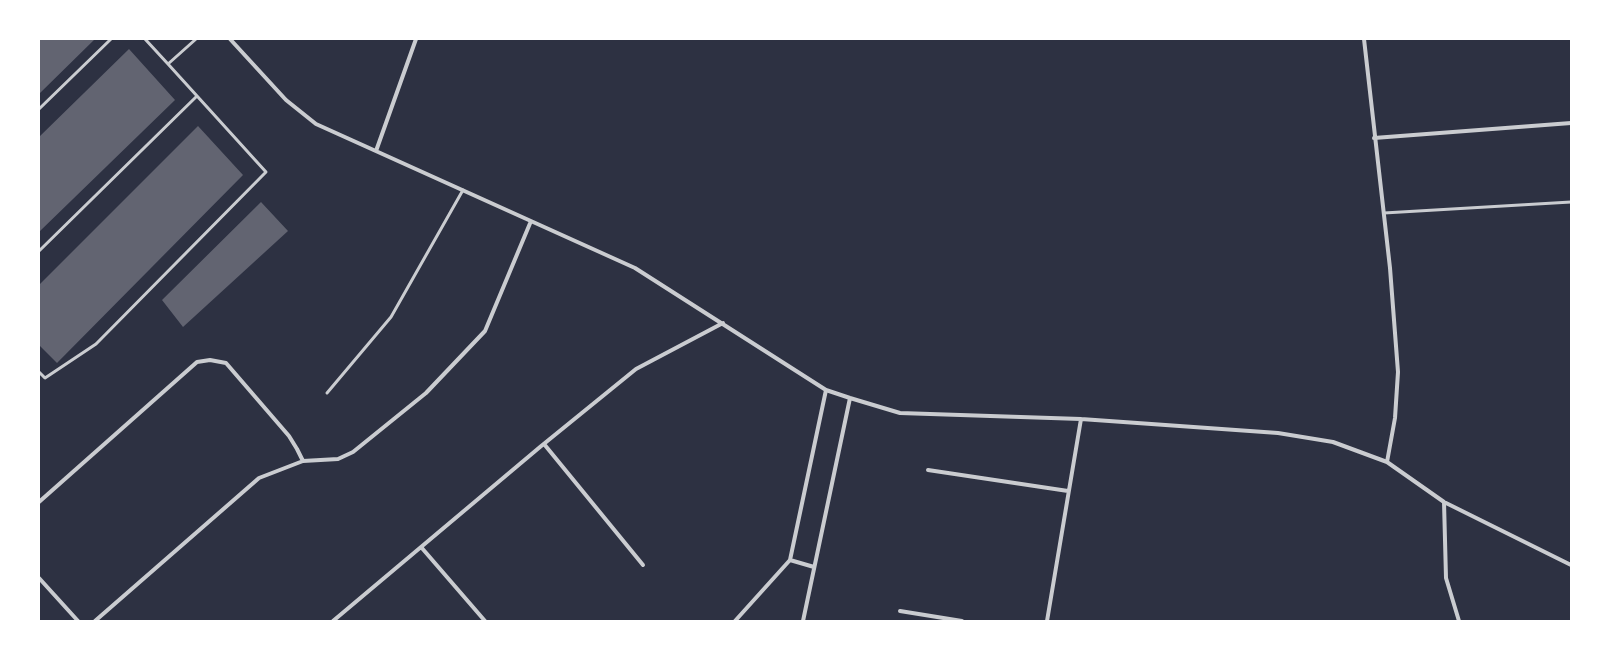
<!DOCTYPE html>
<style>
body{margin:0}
#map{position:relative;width:1610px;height:660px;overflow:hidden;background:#2d3142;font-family:Mulish,sans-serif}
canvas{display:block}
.frame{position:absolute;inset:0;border:40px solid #fff;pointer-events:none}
</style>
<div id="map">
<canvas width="1610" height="660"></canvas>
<div class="frame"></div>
</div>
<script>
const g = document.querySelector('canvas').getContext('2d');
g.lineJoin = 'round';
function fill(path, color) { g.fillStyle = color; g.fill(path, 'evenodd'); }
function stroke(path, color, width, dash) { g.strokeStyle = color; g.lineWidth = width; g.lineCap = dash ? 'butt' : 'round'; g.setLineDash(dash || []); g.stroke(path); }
fill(new Path2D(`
 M39,39H95L39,94Z
 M129,49L175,100L39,232V137Z
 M198,126L243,175L57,363L39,345V285Z
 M261,202L288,231L183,327L162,300Z`), '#626471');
stroke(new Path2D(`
 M145,39L168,64L196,39
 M39,109L111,39
 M1384,213L1571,202
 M39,251L197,96
 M39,372L45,378L96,344L266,172L168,64
 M327,393L391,317L463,190`), '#caccd0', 3);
stroke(new Path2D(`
 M230,39L286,100L316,124L635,268L826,390L850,398L900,413L1081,419L1278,433L1333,442L1387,462L1444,502L1571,565
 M1364,39L1390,268L1398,372L1395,418L1387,462
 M1374,138L1571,123
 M376,151L416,39
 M544,444L643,565
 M928,470L1068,491
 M39,502L197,362L210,360L226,363L289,436L297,449L303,461
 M1444,502L1446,578L1459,621
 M421,547L485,621
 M790,560L814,567
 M39,578L78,621
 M900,611L962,621
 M95,621L259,478L303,461L338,459L353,452L426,393L485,331L531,221
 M333,621L540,447L636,369L723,323
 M735,621L790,560L826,390
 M803,621L850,398
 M1047,621L1081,419`), '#caccd0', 4);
</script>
